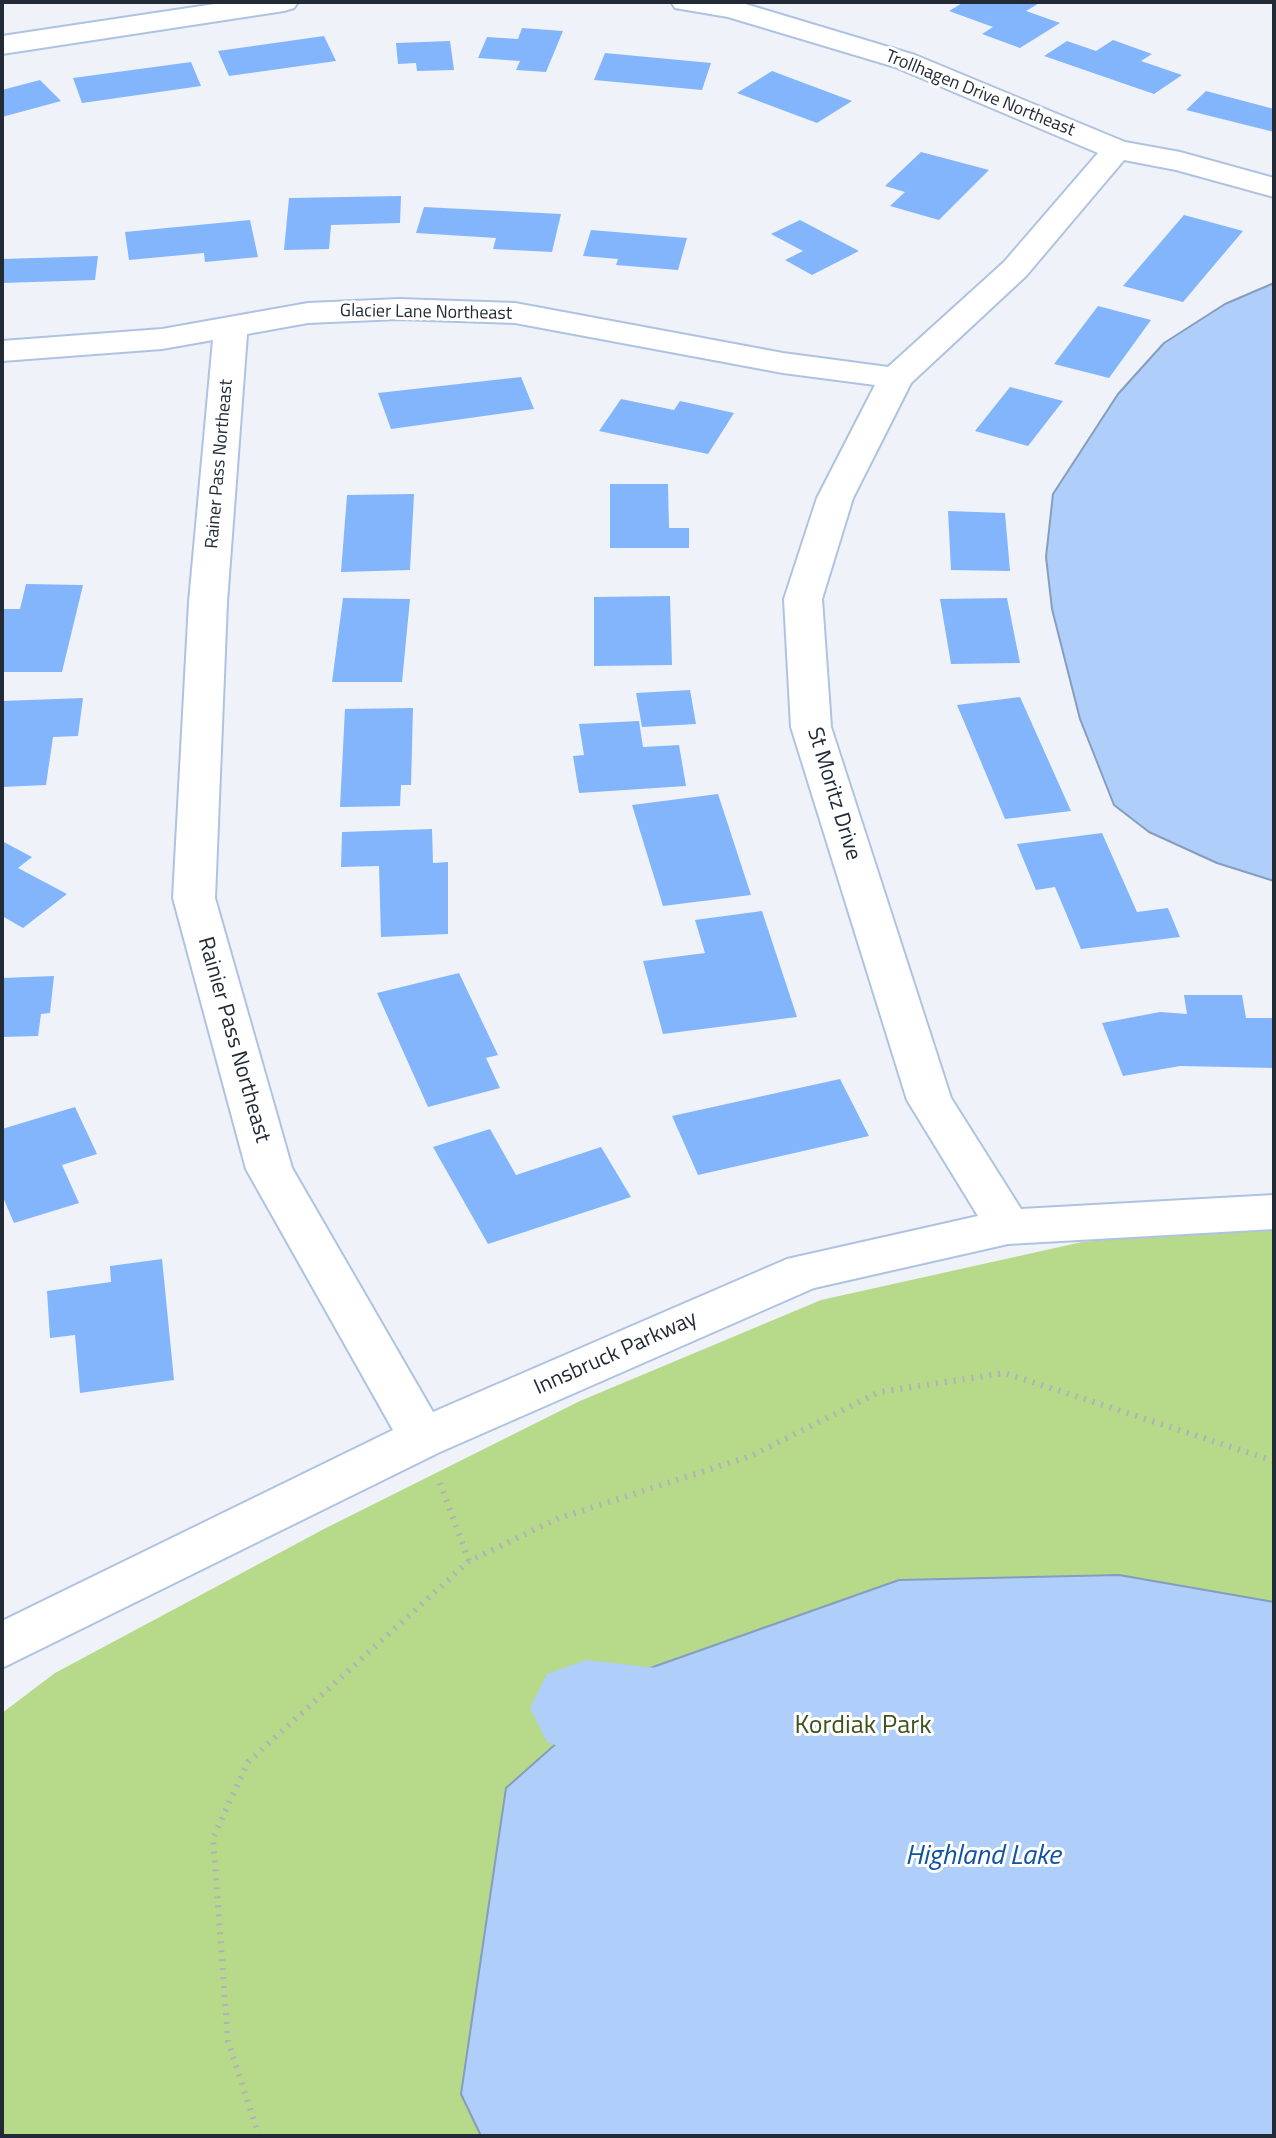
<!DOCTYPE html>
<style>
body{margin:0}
#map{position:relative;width:1276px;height:2138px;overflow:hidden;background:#eff3f9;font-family:"Titillium Web",sans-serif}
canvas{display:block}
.frame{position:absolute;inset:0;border:4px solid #222a35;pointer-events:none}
</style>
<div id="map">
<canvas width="1276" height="2138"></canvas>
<div class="frame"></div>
</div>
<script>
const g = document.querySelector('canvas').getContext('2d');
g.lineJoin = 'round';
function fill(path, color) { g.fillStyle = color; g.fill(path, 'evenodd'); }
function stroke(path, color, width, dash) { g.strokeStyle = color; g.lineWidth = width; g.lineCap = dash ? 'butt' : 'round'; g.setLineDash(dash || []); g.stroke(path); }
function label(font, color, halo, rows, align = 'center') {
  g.font = font + ' "Titillium Web",sans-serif'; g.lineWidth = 6; g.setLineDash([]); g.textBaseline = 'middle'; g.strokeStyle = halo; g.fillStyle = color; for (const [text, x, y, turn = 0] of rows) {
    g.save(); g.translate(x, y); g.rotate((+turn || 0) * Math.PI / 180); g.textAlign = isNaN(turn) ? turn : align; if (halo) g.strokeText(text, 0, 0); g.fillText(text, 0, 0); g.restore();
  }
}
fill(new Path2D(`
 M1274,1226V2136H2V1713L55,1673L324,1529L580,1401L821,1300L1082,1242Z`), '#b7da8a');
const water = new Path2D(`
 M1274,283V881L1217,863L1149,832L1114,805L1080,719L1052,609L1046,557L1053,494L1118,394L1164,343L1225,304Z
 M1119,1575L1274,1602V2136H481L461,2094L506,1788L636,1673L899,1580Z`);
fill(water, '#afcef9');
stroke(water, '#859dbe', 2);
fill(new Path2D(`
 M586,1660L720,1675L760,1689L776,1723L760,1757L720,1771L586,1756L547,1742L530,1708L547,1674Z`), '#afcef9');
fill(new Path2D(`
 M964,2H1041L1026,11L1060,23L1020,48L982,34L993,27L949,11Z
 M522,28L563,31L546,72L516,70L520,61L478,58L487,37L518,39Z
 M324,36L336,61L229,76L218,51Z
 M1113,40L1152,54L1141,61L1182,75L1154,94L1044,56L1067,41L1096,51Z
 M450,41L454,70L417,71L416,63L398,64L396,43Z
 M605,53L711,63L702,90L594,80Z
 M191,62L201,86L82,103L73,78Z
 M772,71L852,101L817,123L737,93Z
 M40,80L61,101L2,117V90Z
 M1206,91L1274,109V132L1186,110Z
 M921,152L989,170L939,220L890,206L905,192L885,186Z
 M401,196L400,223L331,225L329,249L284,250L289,198Z
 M424,207L561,214L552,252L493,249L496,238L416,233Z
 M1184,215L1243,231L1183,302L1123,286Z
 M250,220L258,257L205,262L204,253L129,260L125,232Z
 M800,220L859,251L812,275L785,260L803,251L771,234Z
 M591,230L687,238L678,270L616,265L618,259L583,256Z
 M98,256L95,280L2,283V259Z
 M1098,306L1151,320L1109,378L1054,364Z
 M521,377L534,409L391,429L378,393Z
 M1010,387L1063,401L1028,446L975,431Z
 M621,399L674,410L680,401L734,413L708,454L599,431Z
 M610,484H668L669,528H689V548H610Z
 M414,494L410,570L341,572L347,495Z
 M948,511L1005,513L1010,571L951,570Z
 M26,584L83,585L62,672H2V609H20Z
 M670,596L672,665L594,666V597Z
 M343,598L410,599L402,682H332Z
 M1007,598L1020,663L951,664L940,599Z
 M690,690L696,724L642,727L636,693Z
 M1020,697L1071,811L1005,819L957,705Z
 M83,698L78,736L53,737L46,785L2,787V701Z
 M413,708L411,785H401L400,806L340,807L345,709Z
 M639,721L643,747L679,745L686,786L579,793L573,756L584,755L579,724Z
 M718,794L751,895L663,906L632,805Z
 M432,829L433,863L448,862V934L381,937L379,866L341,867L342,832Z
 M1102,833L1137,912L1168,908L1180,937L1081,949L1055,887L1036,890L1017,844Z
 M2,841L32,857L18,868L67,894L23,928L2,916Z
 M762,911L797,1017L663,1034L643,961L705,953L695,920Z
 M459,973L498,1055L486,1058L500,1088L428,1107L377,993Z
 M54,976L50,1013L41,1014L38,1036L2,1037V978Z
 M1184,995H1242L1246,1018H1274V1068L1180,1066L1123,1076L1102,1023L1160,1012L1187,1014Z
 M840,1079L869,1136L698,1175L672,1116Z
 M75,1107L97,1154L62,1165L79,1203L14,1223L2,1195V1129Z
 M490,1129L516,1175L601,1147L631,1197L488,1244L433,1147Z
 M162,1259L174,1380L80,1393L75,1335L50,1338L47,1291L111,1282L110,1266Z`), '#82b5fb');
const minor = new Path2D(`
 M228,2H298L294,8L284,11L2,54V36Z
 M671,2L742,3L915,55L1125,142L1180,152L1274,178V197L1176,170L1124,160L1026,276L911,383L853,498L822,599L831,727L951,1098L1021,1209L1274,1195V1229L1008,1244L814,1288L440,1452L2,1668V1621L393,1430L246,1169L173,898L189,602L213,340L162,349L2,361V341L162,329L308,303L399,299L515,303L783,353L888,367L1004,262L1098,153L895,67L728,17L675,8ZM399,319L515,323L783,373L875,385L817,498L784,599L791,727L907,1100L978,1216L787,1259L433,1412L292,1168L215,898L227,602L247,334L308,323Z`);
stroke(minor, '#aec3e1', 4);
stroke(new Path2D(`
 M440,1483L469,1561
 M259,2136L228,2041L213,1838L248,1762L469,1561L559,1518L751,1456L879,1392L1005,1373L1274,1461`), '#aeb3ba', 6, [2, 7]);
fill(minor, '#fff');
label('18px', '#222a35', '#fff', [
 ["Trollhagen Drive Northeast",980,94,22],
 ["Glacier Lane Northeast",426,313,1],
 ["Rainer Pass Northeast",220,464,-85]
]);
label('22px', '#222a35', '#fff', [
 ["St Moritz Drive",833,794,73],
 ["Rainier Pass Northeast",233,1040,74],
 ["Innsbruck Parkway",616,1354,-24]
]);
label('26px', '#3d531a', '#fff', [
 ["Kordiak Park",863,1727]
]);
label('italic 28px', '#1053a4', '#fff', [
 ["Highland Lake",983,1857]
]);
</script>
